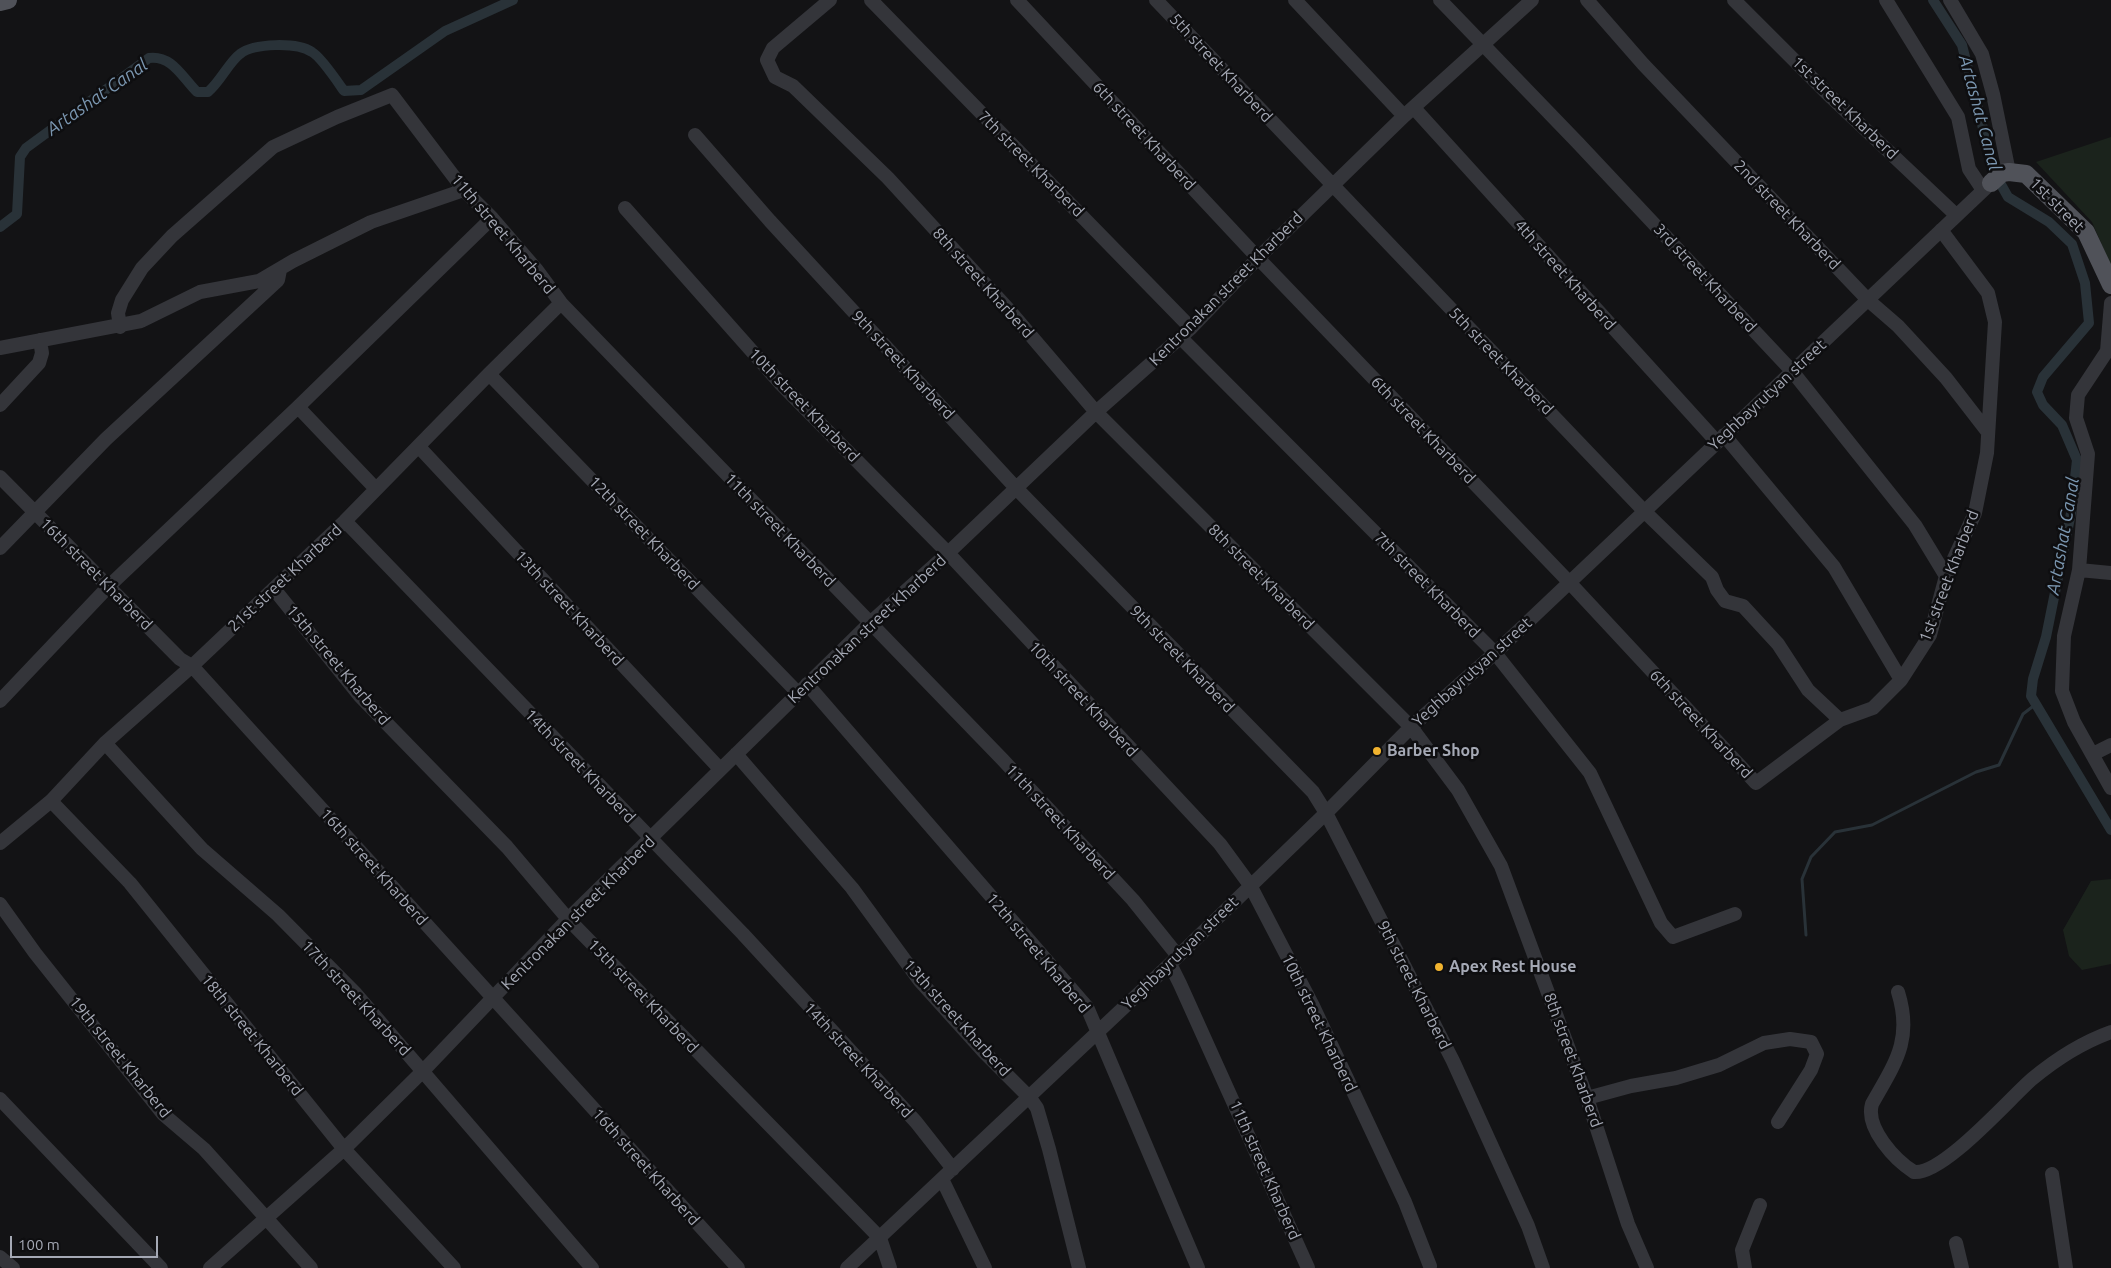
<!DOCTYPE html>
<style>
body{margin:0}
#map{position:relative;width:2111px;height:1268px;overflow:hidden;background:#131315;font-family:Ubuntu,sans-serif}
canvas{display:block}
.scale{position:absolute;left:10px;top:1236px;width:148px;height:22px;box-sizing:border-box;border:2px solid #a5a9b5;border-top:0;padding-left:6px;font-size:15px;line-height:18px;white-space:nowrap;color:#a5a9b5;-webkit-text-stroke:4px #0e0e10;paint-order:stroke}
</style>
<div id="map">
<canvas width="2111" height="1268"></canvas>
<div class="scale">100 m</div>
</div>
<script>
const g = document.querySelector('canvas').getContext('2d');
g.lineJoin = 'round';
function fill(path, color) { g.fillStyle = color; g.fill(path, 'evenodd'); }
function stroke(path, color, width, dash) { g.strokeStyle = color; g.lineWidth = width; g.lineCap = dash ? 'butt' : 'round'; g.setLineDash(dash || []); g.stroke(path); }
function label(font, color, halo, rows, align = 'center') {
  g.font = font + ' Ubuntu,sans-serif'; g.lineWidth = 5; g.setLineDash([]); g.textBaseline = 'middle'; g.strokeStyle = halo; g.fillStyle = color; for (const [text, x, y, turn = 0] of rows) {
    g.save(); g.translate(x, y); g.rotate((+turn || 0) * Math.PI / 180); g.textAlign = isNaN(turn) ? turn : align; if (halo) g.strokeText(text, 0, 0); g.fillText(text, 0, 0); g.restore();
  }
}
fill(new Path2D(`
 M2111,137V266L2092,222L2036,162Z
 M2111,879V964L2082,970L2069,956L2063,930L2091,881Z`), '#1b231c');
stroke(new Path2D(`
 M1806,935L1802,879L1811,857L1835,832L1872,825L1976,772L1999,765L2023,714L2036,704`), '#293238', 3);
stroke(new Path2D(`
 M1933,0L1962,45L1994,172L2008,197L2049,222L2072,244L2085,283L2089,323L2043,377L2037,392L2043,405L2062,425L2077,460L2071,513L2046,637L2033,679L2031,696L2111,830
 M0,227L17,214L20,157L26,148L149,58C172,55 182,77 197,92H208C221,81 229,62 240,54C254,43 297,42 312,52C321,57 337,81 344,91L361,90L445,31L513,0`), '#293238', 10);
stroke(new Path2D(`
 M830,0L773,48L767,60L775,77L793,86L888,178L1009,310L1096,412L1411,727L1458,790L1501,866L1587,1098L1628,1224L1647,1268
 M871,0L1191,328
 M1017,0L1258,258L1569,582L1756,783L1840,720L1873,708L1901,680L1930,635L1946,576L1975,513L1987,453L1995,322L1988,293L1941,230
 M1156,0L1644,511L1712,577L1717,590L1725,601L1743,606L1778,644L1808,690L1840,720
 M1295,0L1404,116
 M1440,0L1578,143L1792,371L1915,525L1946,576
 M1587,0L1643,64L1868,300L1898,326L1946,378L1987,431
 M1734,0L1832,98L1956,215
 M1886,0L1958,117L1969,169L1983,190
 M1950,0L1982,54L1993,94L2009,172
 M1414,108L1717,442
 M695,135L770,221L1016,488L1313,792L1326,813L1453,1061L1528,1226L1543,1268
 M625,208L781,384L948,553L1220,844L1250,885L1313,1006L1405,1202L1430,1266
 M2111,303L2107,351L2078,395L2076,418L2088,454L2079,570L2064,636L2062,691L2074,722L2111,788
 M120,327L118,313L122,300L142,268L172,236L273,147L337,117L392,95L464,190L492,218L536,269L561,303L1003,760L1133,900L1178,956
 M1181,338L1495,653L1590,773L1661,923L1673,937L1735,914
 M0,348L141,321L200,292L259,281L293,261L371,222L464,190
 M489,374L798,693
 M0,405L39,363L42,353L40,340
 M298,407L376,489
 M1724,435L1834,567L1901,680
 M419,447L720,769
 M0,477L180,659L192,666L738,1268
 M345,521L743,934L916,1122L953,1169
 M0,548L106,439L278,280L280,270
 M2079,570L2111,573
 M274,589L360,696L507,847L568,919L880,1238L890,1268
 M807,684L1087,1007L1198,1268
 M0,701L109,586L298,407L492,218
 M105,743L202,849L278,915L356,994L592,1268
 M736,754L852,888L920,981L984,1052L1030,1098L1037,1108L1049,1149L1079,1268
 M2093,754L2111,745
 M51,801L130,883L344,1149L454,1268
 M0,843L51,801L105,743L192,666L345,521L489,374L561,303
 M0,904L35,953L163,1114L204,1149L311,1268
 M1170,964L1180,984L1308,1268
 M1898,992C1913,1040 1895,1063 1872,1104C1865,1128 1895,1160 1914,1172C1943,1175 2009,1099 2032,1079C2056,1059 2083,1042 2111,1032
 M1587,1098L1631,1086L1676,1078L1719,1065L1764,1043L1790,1039L1811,1042L1817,1054L1811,1070L1778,1122
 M0,1099L161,1268
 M2052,1174L2066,1268
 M942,1179L985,1268
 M1956,1243L1962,1268
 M0,1257L13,1268
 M210,1268L344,1149L423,1071L568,919L870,623L948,553L1096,412L1191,328L1258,258L1332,186L1404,116L1532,0
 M847,1268L1170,964L1326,813L1411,727L1495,653L1991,183
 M1745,1268L1742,1250L1760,1205`), '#34353a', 14);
stroke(new Path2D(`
 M0,2L8,0
 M1991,183L2002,173L2009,172L2026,174L2086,232L2111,285`), '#505259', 18);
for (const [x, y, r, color] of [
 [1377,751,5,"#f1b32f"],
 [1439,967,5,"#f1b32f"]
]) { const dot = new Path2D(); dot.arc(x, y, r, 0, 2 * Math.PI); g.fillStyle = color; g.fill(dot); stroke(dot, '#0e0e10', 2); }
label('16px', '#a5a9b5', '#0e0e10', [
 ["5th street Kharberd",1221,68,47],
 ["1st street Kharberd",1845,108,44],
 ["6th street Kharberd",1144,136,47],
 ["7th street Kharberd",1031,164,45],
 ["1st street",2057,205,45],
 ["2nd street Kharberd",1787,215,46],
 ["11th street Kharberd",503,234,50],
 ["4th street Kharberd",1565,275,48],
 ["3rd street Kharberd",1705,278,47],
 ["8th street Kharberd",983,283,48],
 ["Kentronakan street Kharberd",1226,289,-45],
 ["5th street Kharberd",1501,361,46],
 ["9th street Kharberd",903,365,47],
 ["Yeghbayrutyan street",1767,395,-43],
 ["10th street Kharberd",804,405,46],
 ["6th street Kharberd",1423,430,46],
 ["11th street Kharberd",780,530,46],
 ["12th street Kharberd",644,533,46],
 ["16th street Kharberd",96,574,45],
 ["1st street Kharberd",1949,576,-69],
 ["8th street Kharberd",1261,577,45],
 ["21st street Kharberd",285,578,-43],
 ["7th street Kharberd",1427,585,45],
 ["13th street Kharberd",569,608,47],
 ["Kentronakan street Kharberd",867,629,-43],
 ["9th street Kharberd",1182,659,46],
 ["15th street Kharberd",338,665,50],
 ["Yeghbayrutyan street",1472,672,-42],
 ["10th street Kharberd",1083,699,47],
 ["6th street Kharberd",1701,724,47],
 ["14th street Kharberd",580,766,46],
 ["11th street Kharberd",1060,822,47],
 ["16th street Kharberd",374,867,48],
 ["Kentronakan street Kharberd",578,913,-45],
 ["12th street Kharberd",1038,953,50],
 ["Yeghbayrutyan street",1180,953,-44],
 ["9th street Kharberd",1414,985,63],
 ["15th street Kharberd",643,996,46],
 ["17th street Kharberd",356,998,47],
 ["13th street Kharberd",957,1018,48],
 ["10th street Kharberd",1319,1023,64],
 ["18th street Kharberd",252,1035,51],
 ["19th street Kharberd",120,1057,51],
 ["14th street Kharberd",858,1060,47],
 ["8th street Kharberd",1573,1060,70],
 ["16th street Kharberd",646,1167,48],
 ["11th street Kharberd",1265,1170,66]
]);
label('bold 16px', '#a5a9b5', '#0e0e10', [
 ["Barber Shop",1387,751],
 ["Apex Rest House",1449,967]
], 'left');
label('italic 18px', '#7b97b1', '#0e0e10', [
 ["Artashat Canal",97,97,-35],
 ["Artashat Canal",1980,113,75],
 ["Artashat Canal",2063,536,-80]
]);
</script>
